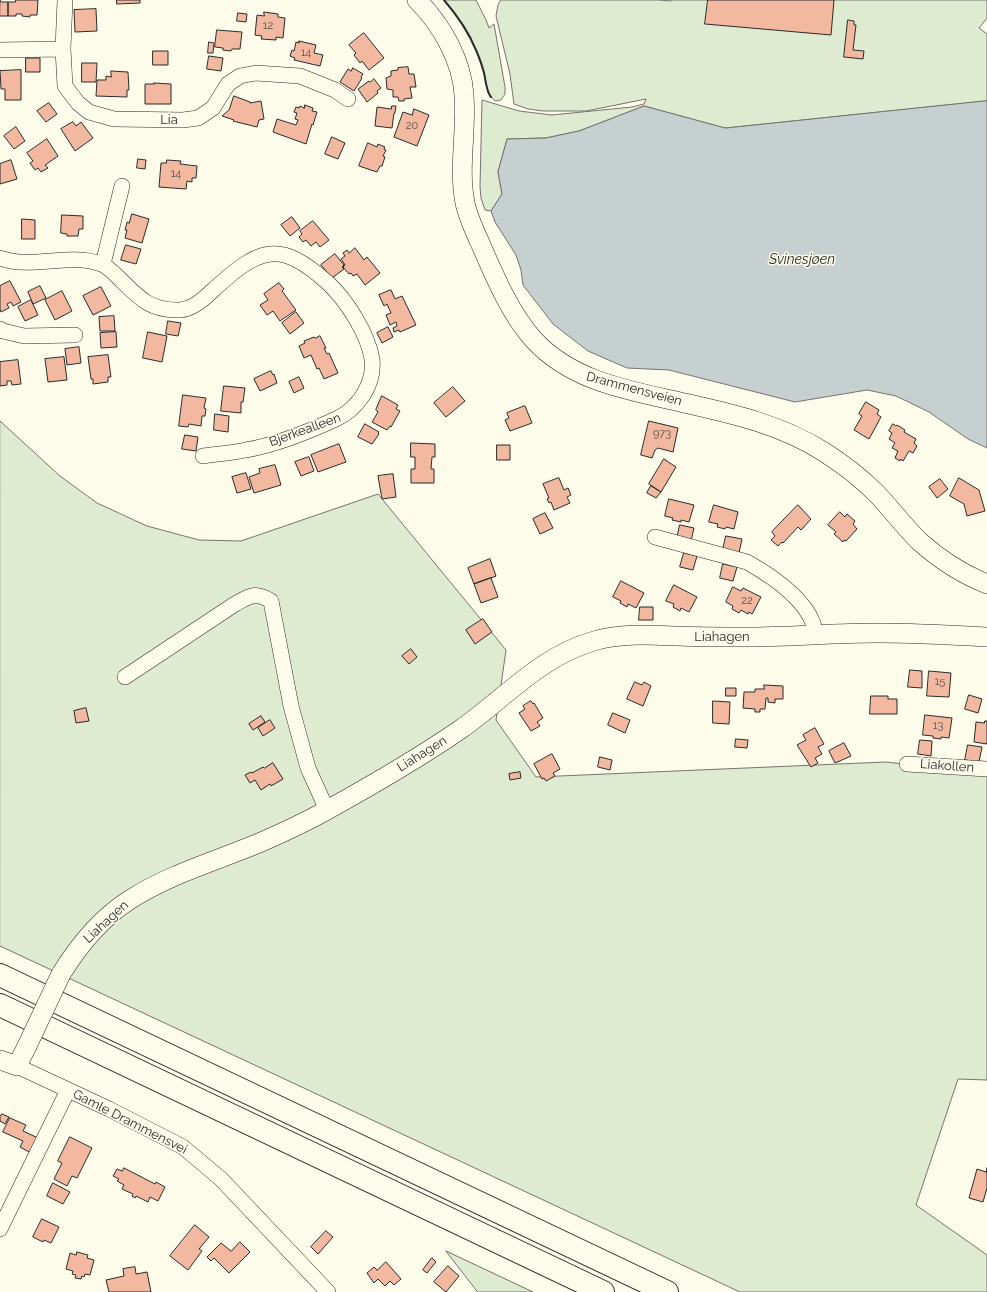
<!DOCTYPE html>
<meta charset="utf-8">
<style>
body{margin:0}
canvas{display:block;background:#fdfbea}
</style>
<canvas width="987" height="1292"></canvas>
<script>
const g = document.querySelector('canvas').getContext('2d');
g.lineJoin = 'round';
function fill(path, color) { g.fillStyle = color; g.fill(path, 'evenodd'); }
function stroke(path, color, width, dash) { g.strokeStyle = color; g.lineWidth = width; g.lineCap = dash ? 'butt' : 'round'; g.setLineDash(dash || []); g.stroke(path); }
function label(font, color, halo, rows, align = 'center') {
  g.font = font + ' Raleway,sans-serif'; g.lineWidth = 3; g.setLineDash([]); g.textBaseline = 'middle'; g.strokeStyle = halo; g.fillStyle = color; for (const [text, x, y, turn = 0] of rows) {
    g.save(); g.translate(x, y); g.rotate((+turn || 0) * Math.PI / 180); g.textAlign = isNaN(turn) ? turn : align; if (halo) g.strokeText(text, 0, 0); g.fillText(text, 0, 0); g.restore();
  }
}
const green = new Path2D(`
 M444,0H476L486,20L489,28L494,24L505,87V94L501,100L495,101L488,93L484,72L476,50L470,36L462,23Z
 M501,0H659L671,1L672,0H987V18L979,28L987,34V101L725,128L644,106L579,131L546,138L507,139L498,172L502,194L491,211L485,210L481,198L480,187L482,100L519,111L552,115L632,107L644,104L646,99L586,111H543L528,109L514,104L510,74L496,16L498,5Z
 M0,421L60,476L97,503L147,526L199,540L241,541L378,494L506,650L496,720L536,777L886,762L987,774V1080L958,1079L916,1205L987,1255V1292H740L0,946Z
 M446,1251L533,1292H478Z`);
fill(green, '#deebd1');
stroke(green, '#74746e', 1);
const water = new Path2D(`
 M987,101V448L968,439L929,412L896,396L867,390L795,402L669,370L627,368L588,351L553,324L523,285L521,270L516,255L495,222L491,211L502,194L498,172L507,139L546,138L579,131L644,106L725,128Z`);
fill(water, '#c7d0d0');
stroke(water, '#74746e', 1);
const building = new Path2D(`
 M0,0L1,2H8V16H0Z
 M16,0H38L37,15H30V17L22,16V14H16V16H8V2H15Z
 M117,0H140V3L117,4Z
 M708,0H834L831,35L705,24Z
 M96,9L97,31L75,32L74,10Z
 M264,12L278,14V17L285,18L283,38L276,37V40L261,39L262,36L255,35L257,15L264,16Z
 M238,13L247,14L246,22L237,21Z
 M848,20L854,21V25H856L853,50L864,51L863,59L844,57Z
 M217,30L242,32L240,49H232L231,51L223,50V48L215,47Z
 M364,33L384,58L369,70L362,61L360,63L354,55L356,53L349,45Z
 M299,41L316,45L314,53L323,55L320,66L294,60L295,58L290,56L292,50L294,51L296,42L299,43Z
 M209,42L214,43L213,53H208Z
 M153,51H168V65H153Z
 M209,56L223,58L221,71L207,69Z
 M26,58H40V72H26Z
 M82,63H97L96,82H82Z
 M408,67L409,74H414L416,87H410L412,98L404,99V101H399L398,97H393V90L387,89L386,78L391,76V71L398,70V68Z
 M353,68L363,74L361,77L362,78L354,91L340,82L348,69L351,71Z
 M21,70V100H5V89H1L0,71Z
 M111,71L128,72L129,90H127V97L96,96L97,80H106V76L111,77Z
 M374,79L381,88L377,91L378,93L367,102L358,89L369,81L370,82Z
 M154,83L171,84V104H145V84H154Z
 M234,96L250,102V103L261,101L264,119L259,120L257,127L233,121L234,120L222,116L229,110Z
 M49,103L57,114L46,122L37,111Z
 M305,105L313,108L312,111L317,112L313,125L312,124L306,144L273,132L277,119L296,125L298,120L295,119L297,113L294,112L296,107L299,108L300,106L304,108Z
 M392,106H396L395,113H394L392,128L375,126L377,107L391,109Z
 M414,109L429,115L417,146L394,137L403,112L412,115Z
 M73,122L76,126L81,122L93,138L75,151L61,129Z
 M16,127L25,141L14,149L4,136Z
 M332,137L345,143L338,159L325,154Z
 M47,139L58,156L45,165L48,168L41,172L38,168L35,170L30,163L33,161L27,153Z
 M368,143L377,147L378,144L385,147L384,149L386,150L383,156L385,157L382,166H380L377,172L359,166Z
 M138,159L146,160L145,169L137,168Z
 M11,160L17,179L0,184V164Z
 M167,160L181,161L180,164L197,166L196,178H192V182L187,181L186,189L159,187L161,163H166Z
 M132,214L149,219L142,243L125,238L127,230H125L127,222L129,223Z
 M62,215L83,216V229H79L78,236H67V234L61,233Z
 M292,217L300,228L290,236L281,225Z
 M22,219L35,220V239H22Z
 M313,221L329,240L320,247L316,242L311,246L306,240L303,242L299,237L302,234L300,231Z
 M126,245L141,249L136,264L121,260Z
 M355,248L364,260L367,257L380,273L365,285L357,274L353,276L351,273L349,274L343,267L345,265L341,259L345,256L343,253L347,250L349,253Z
 M335,254L344,265L342,267L344,269L332,278L321,265Z
 M10,281L21,302L13,306L11,302L7,304L9,308L1,312L0,309V286Z
 M279,283L284,289L282,291L296,310L280,321L273,311L267,315L260,305L268,300L264,294Z
 M40,286L46,298L33,304L28,292Z
 M101,287L111,306L93,315L83,296Z
 M391,290L395,299L402,296L416,325L400,332L399,330L394,332L393,328L397,326L396,322L390,325L386,315L391,313L387,304L384,306L379,295Z
 M62,291L72,311L55,320L45,300Z
 M31,300L38,315L25,321L18,307Z
 M296,312L304,323L290,334L282,323Z
 M114,316L115,331H100L99,317Z
 M168,321L181,323L178,336L166,334Z
 M388,327L393,337L382,343L377,333Z
 M116,332L117,347L101,348L100,333Z
 M148,332L167,336L162,362L143,358Z
 M320,336L326,348H324L327,354L329,353L338,373L324,379L319,368L317,369L311,355L304,358L299,346L305,343L304,341L314,337L315,338Z
 M79,347L81,363L67,365L65,349Z
 M108,355L111,377H108V382L93,384V379H91L88,357Z
 M64,357L67,380L48,382L45,359Z
 M18,360L21,384L12,385L11,381H7V385L0,386V362Z
 M271,371L273,375L274,374L277,383L260,391L254,379Z
 M299,377L304,388L294,393L289,382Z
 M224,386L245,388L243,402H241V413L221,411Z
 M453,387L465,401L446,417L434,403Z
 M183,395L206,398L204,408L206,409L205,416H202L201,426L189,424L188,427L179,426Z
 M382,396L398,405L396,409L400,411L391,427L390,426L387,430L372,422L378,412L376,410Z
 M866,402L879,410L877,414L881,417L869,439L854,430L862,416L859,414Z
 M525,406L532,423L510,431L505,420L509,418L507,413Z
 M215,414L229,416L228,432L214,430Z
 M649,421L678,428L673,452L658,448L655,450L652,458L641,455Z
 M365,424L379,432L378,433L379,434L372,444L358,437Z
 M893,424L896,426L897,425L905,430L904,432L916,439L914,443L917,446L913,453L909,451L903,461L901,459L900,461L895,458L898,451L892,448L895,443L889,439L892,433L889,431Z
 M185,435L198,437L196,451L182,449Z
 M411,443L435,444V457H432L431,469H434V483H411V469H415V457H411Z
 M339,444L346,462L318,472L311,455Z
 M497,445H510V460H497Z
 M309,457L314,471L301,476L295,462Z
 M664,459L676,467L661,492L649,484Z
 M275,465L281,485L254,493L249,477L260,473L259,469Z
 M246,473L251,489L237,493L232,477Z
 M393,474L396,497L382,499L378,476Z
 M559,478L564,490L568,488L571,495L567,497L570,503L554,510L551,502L549,503L547,499L549,498L543,484Z
 M959,478L979,490L985,511L967,516L964,504L950,496Z
 M940,479L948,489L937,498L929,487Z
 M651,486L661,492L656,498L647,493Z
 M669,499L694,505L689,522L681,520V522L672,520L673,518L665,516Z
 M714,505L738,512L734,529L726,527L725,529L717,527L718,524L709,522Z
 M798,505L811,519L801,530L798,527L783,543L782,542L778,546L771,540L775,536L772,532Z
 M840,512L845,517L847,514L855,521L853,524L857,529L846,541L844,540L843,542L834,534L836,532L828,525Z
 M545,513L553,528L540,534L533,519Z
 M680,525L694,528L691,541L677,538Z
 M726,536L742,539L739,553L723,550Z
 M684,553L697,556L693,570L680,567Z
 M490,559L496,576L474,584L468,568Z
 M723,564L737,567L733,581L720,578Z
 M491,578L498,597L481,603L474,584Z
 M621,581L644,593L636,608L628,604L627,607L620,603L621,601L613,597Z
 M674,585L697,597L689,612L681,608L680,611L673,607L674,604L666,601Z
 M733,587L741,591L743,588L761,597L752,614L749,612L748,614L741,610L739,613L732,609L733,606L726,602Z
 M640,607H653V620H639Z
 M483,619L492,632L475,644L466,630Z
 M411,649L417,657L409,664L402,656Z
 M910,670L922,671V688L908,687Z
 M929,671L951,673L949,697L927,696Z
 M635,682L642,685L644,682L651,686L643,706L627,699Z
 M764,685L783,686V699H775V703L768,702V698H766L765,709H760V712H755V709L743,708L744,692H755V689H764Z
 M726,688H736V696H726Z
 M969,695L982,699L978,713L965,709Z
 M871,696H888V699H897V714H870Z
 M531,701L533,704L534,703L543,718L537,722L540,726L531,731L519,713L525,709L523,706Z
 M713,701L730,702L729,724L713,723Z
 M86,708L89,721L76,723L74,711Z
 M613,713L630,720L625,733L608,725Z
 M925,715L952,718L949,738L941,737V739L933,738V736L923,735Z
 M261,716L265,722L253,730L249,724Z
 M270,720L275,728L263,736L258,728Z
 M985,721H987V744L974,742L976,722L984,723Z
 M815,728L824,744L818,747L822,754L815,758L818,763L811,767L797,745L806,740L803,735Z
 M736,739L748,740L747,748L735,747Z
 M920,740L932,741L931,756L918,754Z
 M844,743L851,756L835,763L829,751Z
 M968,745L982,747L979,762L965,760Z
 M552,754L560,769L553,773L555,776L546,781L544,778L542,779L534,764Z
 M600,757L612,760L610,770L598,767Z
 M273,763L283,779L271,786L270,784L261,790L255,780L250,783L245,775L251,772L252,773L263,767L264,768Z
 M520,772L521,778L510,780L509,774Z
 M2,1114L9,1117L5,1124L0,1121V1117Z
 M10,1118L26,1125L23,1131L38,1138L31,1153L20,1147L23,1141L3,1132Z
 M70,1137L92,1148L77,1178L72,1176L67,1186L54,1179L62,1163L58,1161Z
 M124,1168L155,1184L156,1182L165,1187L158,1201L150,1197L148,1202L136,1196L135,1198L132,1196L133,1194L122,1189L124,1185L117,1181L119,1179L113,1176L117,1169L122,1171Z
 M987,1168V1188L983,1202L969,1198L977,1169L986,1172Z
 M53,1183L70,1192L63,1204L47,1196Z
 M42,1219L59,1227L51,1243L44,1240L43,1242L33,1237Z
 M195,1225L209,1237L199,1249L202,1251L188,1270L170,1256Z
 M326,1231L333,1237L318,1254L311,1247Z
 M240,1242L250,1252L229,1273L214,1258L211,1261L207,1257L221,1243L231,1251Z
 M77,1252L88,1255L87,1258L94,1260L90,1275L85,1274L84,1277L82,1276L81,1279L75,1278L76,1275L72,1274L73,1271L66,1269L70,1253L76,1255Z
 M432,1258L436,1262L427,1273L423,1270Z
 M386,1262L401,1279L394,1285L390,1281L385,1286L378,1279L374,1283L367,1273L374,1267L377,1270Z
 M448,1266L459,1276L446,1292L434,1282Z
 M135,1267L136,1274L147,1272L151,1292H109L106,1280L124,1276L123,1269Z`);
fill(building, '#f2b8a0');
stroke(building, '#2b2b2b', 1);
const minor = new Path2D(`
 M65,0L63,49L65,86L78,103L89,112L114,119L183,120L198,118L213,108L228,84L240,76L256,73L300,76L335,90L348,99
 M0,50L63,49
 M0,258C33,270 69,252 101,264C107,266 114,273 119,278C139,298 150,311 180,310C192,309 203,300 211,292C258,249 278,237 329,284C347,301 368,334 372,359C375,384 358,409 336,419C310,431 275,445 246,450C232,453 217,454 203,456
 M103,264L122,186
 M0,329L3,331L24,336L75,335
 M655,537L747,562C770,575 803,597 813,623C814,627 814,632 815,636
 M125,677L235,604C250,596 255,591 271,601L291,706L308,768L327,810
 M907,764L987,769
 M17,1066L109,1109L183,1147L221,1179L328,1292
 M0,1229L68,1090`);
const major = new Path2D(`
 M417,0C441,24 462,60 464,95C467,131 458,167 465,203C468,217 475,232 481,245C495,277 510,313 533,339C571,381 627,390 680,402C729,413 781,424 824,452C843,464 861,478 877,494C891,509 904,526 919,541C939,559 962,574 987,584
 M61,974C79,945 102,917 131,899C170,874 216,861 259,843C282,833 306,822 329,809C374,784 419,758 461,729C505,698 541,656 594,641C621,633 649,635 677,636C699,637 721,637 744,637C789,637 834,633 878,633C915,633 951,635 987,637
 M0,1060L17,1066L27,1046`);
const highway = new Path2D(`
 M0,975L667,1292
 M0,1005L603,1292`);
stroke(minor, '#2b2b2b', 16);
stroke(major, '#2b2b2b', 20);
stroke(highway, '#2b2b2b', 24);
stroke(minor, '#fdfbea', 15);
stroke(major, '#fdfbea', 19);
stroke(highway, '#fdfbea', 22);
const majorBridge = new Path2D(`
 M27,1046L61,974`);
stroke(majorBridge, '#2b2b2b', 20, []);
stroke(majorBridge, '#fdfbea', 19);
stroke(new Path2D(`
 M444,0C457,15 468,31 476,50C479,57 482,65 484,73C486,81 486,91 491,97`), '#2b2b2b', 2);
label('11px', '#5d4e48', null, [
 ["12",268,26],
 ["14",306,53],
 ["20",412,126],
 ["14",176,174],
 ["973",662,434],
 ["22",747,601],
 ["15",940,682],
 ["13",938,726]
]);
label('13px', '#2b2b2b', '#fdfbea', [
 ["Lia",169,120],
 ["Drammensveien",634,389,15],
 ["Bjerkealleen",305,430,-20],
 ["Liahagen",722,637],
 ["Liahagen",422,754,-32],
 ["Liakollen",947,766,4],
 ["Liahagen",106,922,-43],
 ["Gamle Drammensvei",130,1122,27]
]);
label('italic 14px', '#2b2b2b', '#fdfbea', [
 ["Svinesjøen",802,260]
]);
</script>
